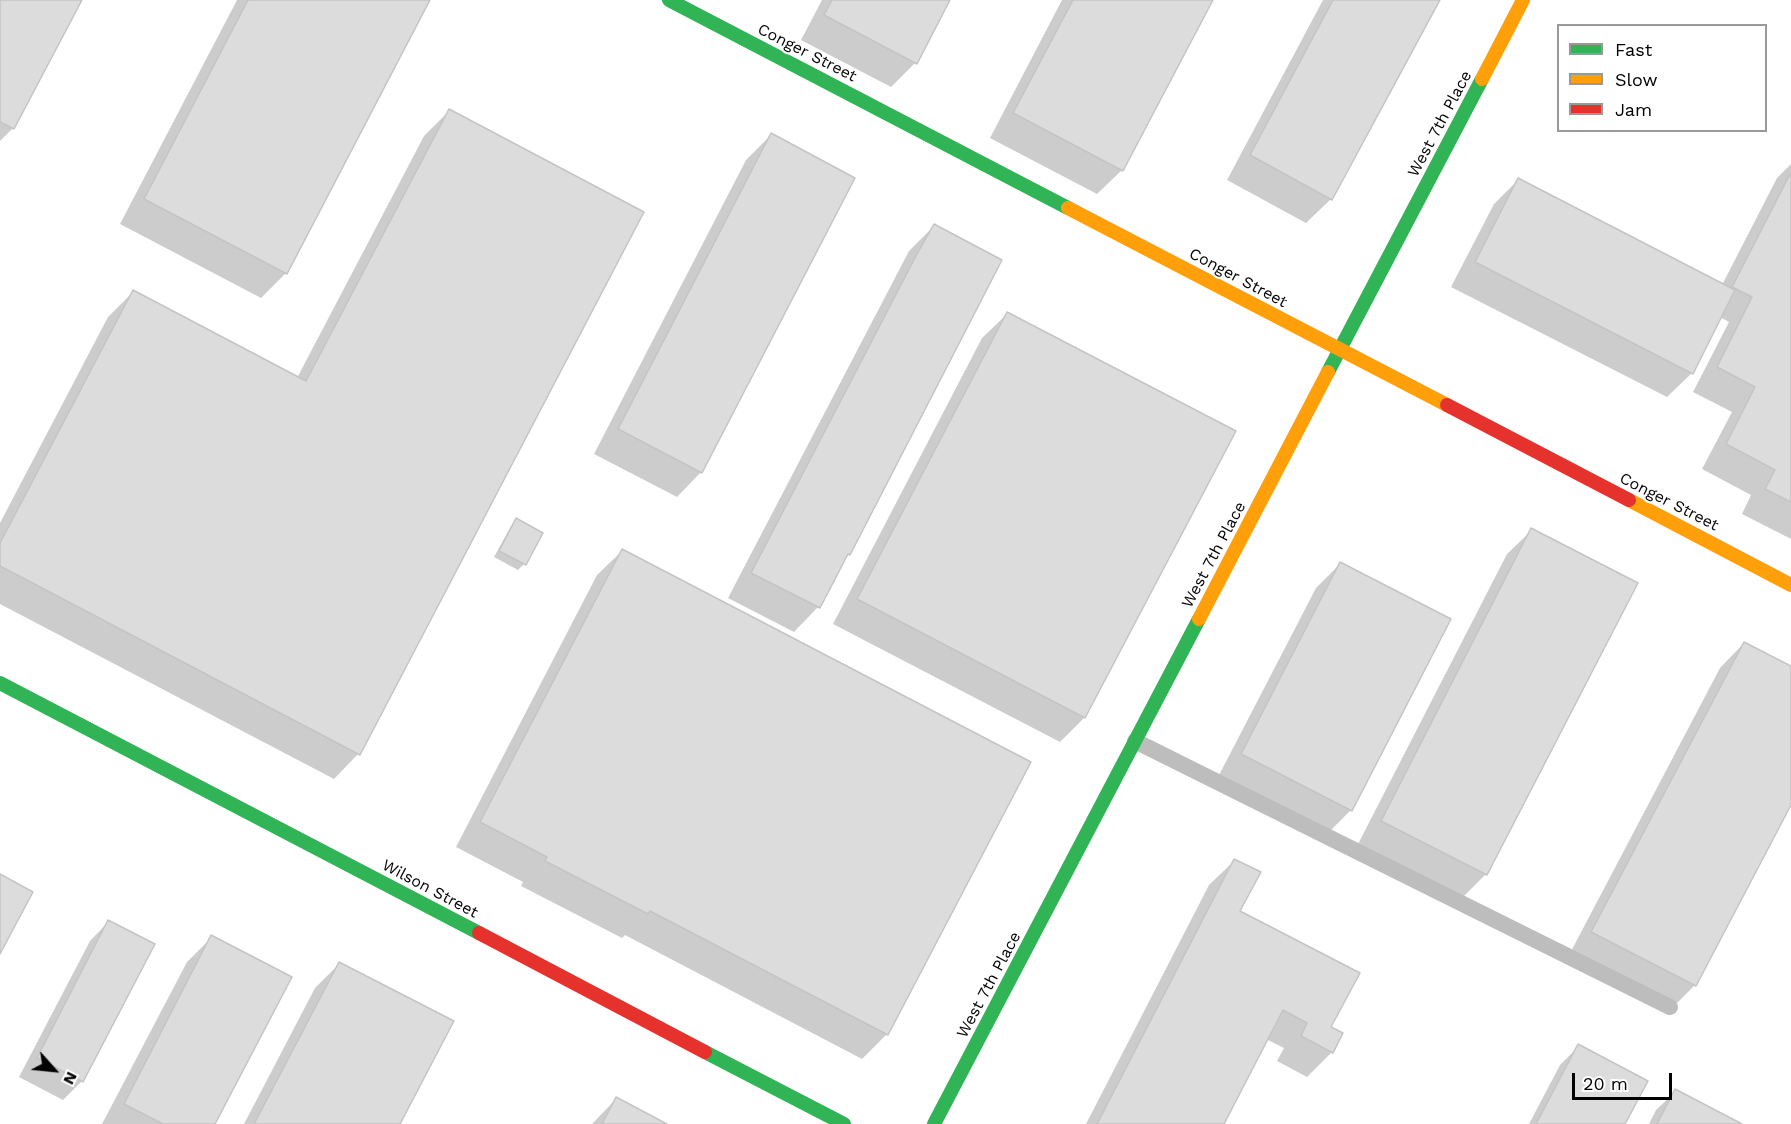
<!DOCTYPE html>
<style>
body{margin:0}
#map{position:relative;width:1791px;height:1124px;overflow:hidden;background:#fff;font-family:"Work Sans",sans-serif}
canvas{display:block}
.legend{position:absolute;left:1557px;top:24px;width:210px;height:108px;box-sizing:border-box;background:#fff;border:2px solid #999;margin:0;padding:8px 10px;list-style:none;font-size:18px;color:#000}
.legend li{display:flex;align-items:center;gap:12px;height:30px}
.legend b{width:30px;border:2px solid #999}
.north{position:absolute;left:24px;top:1040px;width:60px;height:60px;-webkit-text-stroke:4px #fff;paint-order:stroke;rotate:117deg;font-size:16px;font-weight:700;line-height:24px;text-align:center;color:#000}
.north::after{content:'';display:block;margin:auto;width:21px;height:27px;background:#000;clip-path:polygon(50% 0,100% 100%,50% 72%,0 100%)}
.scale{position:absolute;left:1572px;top:1073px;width:100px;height:27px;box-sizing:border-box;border:3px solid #000;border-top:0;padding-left:8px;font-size:18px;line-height:21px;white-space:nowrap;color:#000;-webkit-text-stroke:4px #fff;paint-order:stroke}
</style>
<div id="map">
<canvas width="1791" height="1124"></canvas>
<ul class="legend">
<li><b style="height:8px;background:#30b455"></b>Fast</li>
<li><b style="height:8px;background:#ff9f0a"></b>Slow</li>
<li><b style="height:8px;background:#e5322d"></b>Jam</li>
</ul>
<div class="north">N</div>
<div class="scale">20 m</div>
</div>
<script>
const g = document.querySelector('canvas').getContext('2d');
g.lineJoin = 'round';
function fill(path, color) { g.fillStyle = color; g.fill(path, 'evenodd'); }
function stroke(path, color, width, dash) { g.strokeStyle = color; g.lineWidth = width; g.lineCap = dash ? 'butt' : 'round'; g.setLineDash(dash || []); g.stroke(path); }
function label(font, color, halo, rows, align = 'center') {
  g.font = font + ' "Work Sans",sans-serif'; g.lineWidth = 4.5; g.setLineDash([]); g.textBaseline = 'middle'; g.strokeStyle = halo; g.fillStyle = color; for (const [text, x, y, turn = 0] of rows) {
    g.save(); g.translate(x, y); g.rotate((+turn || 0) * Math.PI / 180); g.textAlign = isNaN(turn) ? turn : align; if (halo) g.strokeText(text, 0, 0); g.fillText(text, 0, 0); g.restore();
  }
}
fill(new Path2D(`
 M0,0H80L12,129L0,141Z
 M237,0H429L286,273L261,298L120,224Z
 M822,0H948L915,63L891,87L801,40Z
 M1062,0H1211L1122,170L1097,194L990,138Z
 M1323,0H1438L1331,199L1306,223L1227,180Z
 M449,111L358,754L334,779L0,604V523L108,317L133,292L297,378L424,136Z
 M771,135L701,472L677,497L594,454L746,160Z
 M1791,164V539L1742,514L1751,495L1702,469L1732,412L1693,392L1729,322L1720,317L1692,373L1667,397L1451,287L1494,204L1518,180L1722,285L1777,178Z
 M934,226L849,554L844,559L818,607L794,632L728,598L909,251Z
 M1007,314L1233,432L1084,718L1060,742L833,624L982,338Z
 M517,520L541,533L524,564L518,570L494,557L511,526Z
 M1532,530L1486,874L1461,899L1357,846L1507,554Z
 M622,551L887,1034L862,1059L625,935L622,938L521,886L523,882L456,847L597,575Z
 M1340,564L1449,620L1351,810L1326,835L1217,779L1316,588Z
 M1744,643L1791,668V802L1694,986L1670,1010L1568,957L1720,668Z
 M1234,861L1238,912L1329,1028L1332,1052L1307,1077L1277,1061L1284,1048L1266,1039L1223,1124H1086L1209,885Z
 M109,921L82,1081L63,1100L19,1077L90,941Z
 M212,937L213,1124H102L187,962Z
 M340,963L398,1124H244L315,988Z
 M1579,1046L1624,1124H1529L1560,1065Z
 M1676,1091L1739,1124H1649L1656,1110Z
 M616,1099L663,1124H592Z`), '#0003');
const building = new Path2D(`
 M0,0H82L14,129L0,122Z
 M248,0H430L287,274L144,199Z
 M832,0H950L917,64L824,15Z
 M1073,0H1213L1123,171L1013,113Z
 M1333,0H1440L1332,200L1250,155Z
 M449,109L644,212L360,755L0,566V543L133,290L306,381Z
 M771,133L855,178L702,473L618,429Z
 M1791,172V502L1765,489L1775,470L1726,444L1755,387L1717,367L1752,297L1732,287Z
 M1518,178L1735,290L1693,374L1475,262Z
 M934,224L1002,260L850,555L848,554L820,608L751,573L916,256Z
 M1007,312L1236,431L1085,718L857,599Z
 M516,518L543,533L526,565L499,551Z
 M1531,528L1638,583L1487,875L1381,821Z
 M622,549L1031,762L888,1035L650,911L648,914L545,861L547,857L480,822Z
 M1340,562L1451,619L1352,811L1241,754Z
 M1744,642L1791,666V805L1696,986L1591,932Z
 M1234,859L1261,872L1240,911L1360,973L1331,1027L1343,1033L1333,1053L1301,1036L1307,1023L1283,1010L1224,1124H1097Z
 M0,874L33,892L0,954Z
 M108,920L155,944L83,1082L37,1058Z
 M211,935L292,977L215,1124H163L124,1104Z
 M339,962L454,1021L400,1124H254Z
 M1578,1044L1648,1081L1625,1124H1536Z
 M1675,1089L1742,1124H1657Z
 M616,1097L667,1124H602Z`);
fill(building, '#dcdcdc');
stroke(building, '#c4c4c4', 1.5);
stroke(new Path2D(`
 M1135,741L1670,1007`), '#bdbdbd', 16);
stroke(new Path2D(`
 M669,0L1068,208
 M1328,372L1482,79
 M0,683L479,933
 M705,1052L844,1124
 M934,1124L1199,619`), '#30b455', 14);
stroke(new Path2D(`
 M1482,79L1523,0
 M1068,208L1447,405
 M1629,500L1791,585
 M1199,619L1328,372`), '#ff9f0a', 14);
stroke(new Path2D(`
 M1447,405L1629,500
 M479,933L705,1052`), '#e5322d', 14);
label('16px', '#000', '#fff', [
 ["Conger Street",807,53,27],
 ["West 7th Place",1440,124,-62],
 ["Conger Street",1238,278,28],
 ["Conger Street",1669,502,27],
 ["West 7th Place",1214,555,-62],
 ["Wilson Street",430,889,28],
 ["West 7th Place",989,985,-62]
]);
</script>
